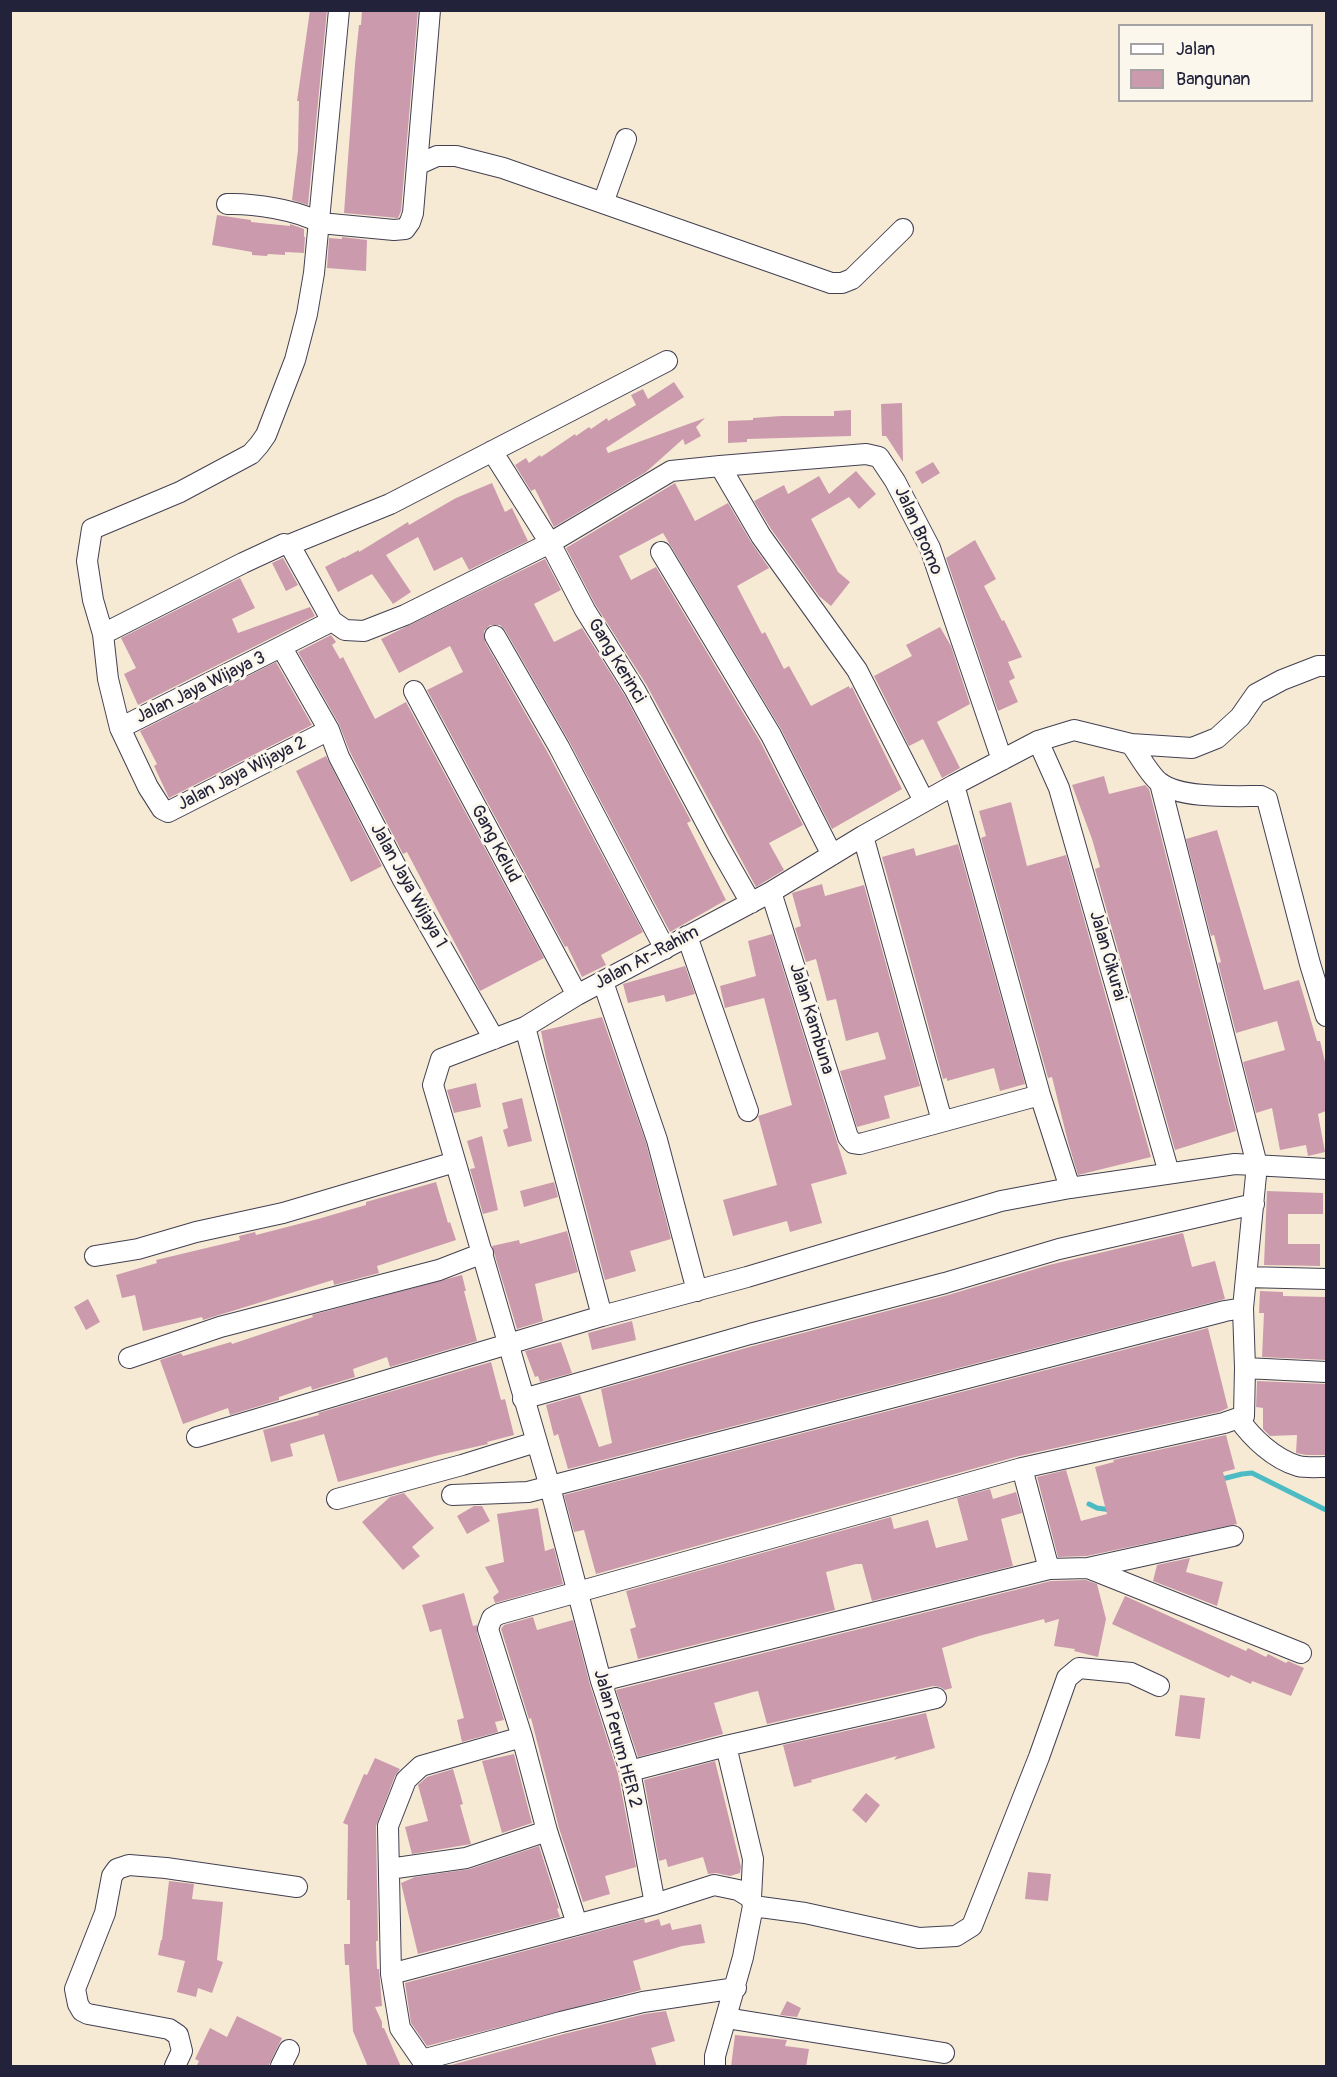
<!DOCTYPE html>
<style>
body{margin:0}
#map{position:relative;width:1337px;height:2077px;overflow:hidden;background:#f6ead4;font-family:Pangolin,sans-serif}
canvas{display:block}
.frame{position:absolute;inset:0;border:12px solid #22223b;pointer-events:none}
.legend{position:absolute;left:1118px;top:24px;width:195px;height:78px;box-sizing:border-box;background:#fbf7ec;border:2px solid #a4a2a5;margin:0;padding:8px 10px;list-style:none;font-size:18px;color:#22223b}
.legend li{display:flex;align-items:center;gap:12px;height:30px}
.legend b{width:30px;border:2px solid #a4a2a5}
</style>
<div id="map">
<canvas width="1337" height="2077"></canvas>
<div class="frame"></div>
<ul class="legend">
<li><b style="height:8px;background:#fff"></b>Jalan</li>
<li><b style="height:16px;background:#cb9bad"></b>Bangunan</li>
</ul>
</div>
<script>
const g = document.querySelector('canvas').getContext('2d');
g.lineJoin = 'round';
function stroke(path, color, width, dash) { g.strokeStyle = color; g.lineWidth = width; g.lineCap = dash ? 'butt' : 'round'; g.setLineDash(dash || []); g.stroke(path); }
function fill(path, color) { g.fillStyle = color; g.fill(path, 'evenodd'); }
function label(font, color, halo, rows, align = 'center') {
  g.font = font + ' Pangolin,sans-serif'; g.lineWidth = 6; g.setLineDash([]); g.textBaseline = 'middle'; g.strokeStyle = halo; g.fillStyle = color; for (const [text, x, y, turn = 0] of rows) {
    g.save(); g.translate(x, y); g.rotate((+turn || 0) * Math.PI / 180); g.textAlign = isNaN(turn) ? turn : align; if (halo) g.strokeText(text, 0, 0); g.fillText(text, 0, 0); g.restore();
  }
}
stroke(new Path2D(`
 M1218,1480L1242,1474L1252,1473L1326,1510
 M1089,1504L1097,1508L1111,1510`), '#4dbbc4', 5);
fill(new Path2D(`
 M310,10H327L308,205L292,200L298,150L299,101H297Z
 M362,10H418L401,211L398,218L344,213L355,64L359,25H361Z
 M217,215L251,220V222L290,226V224L304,229V237H305L304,253L285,252V255L268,254L267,256L252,255V252L212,245Z
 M342,237L367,240L366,271L327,268L329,238L342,239Z
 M674,382L684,397L606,448L608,453L705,418L696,427L701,436L685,445L683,439L646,472L554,527L535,489L531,491L515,465L526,458L529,463L540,455L541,457L575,434L576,436L589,427L591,429L607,418L608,421L636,405L631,395L643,389L648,399Z
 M902,403L903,462L886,436H882L881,404Z
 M851,410V436L747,439V442L728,443V421L753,420V418L781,416H834V411Z
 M933,462L940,473L922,484L915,472Z
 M856,471L876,494L859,509L849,497L811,519L838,572L850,582L831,606L819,596L771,529L754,501L784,485L788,494L819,476L829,494Z
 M492,483L505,512L512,508L528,541L469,570L462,557L434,571L418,537L386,555L411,592L393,604L372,574L338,592L325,567L344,557V558L359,550V552L408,522L409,525L456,498Z
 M675,483L695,521L728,503L751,542L769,568L737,586L762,634L765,632L784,669L789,666L811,706L849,686L850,689L852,687L902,789L832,829L781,729L663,533L619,556L631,580L656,567L760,741L803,825L769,843L784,870L756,887L646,684L595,604L566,548Z
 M975,540L996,579L984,586L1002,621L1004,620L1022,657L1008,662L1015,678L1009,681L1018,702L998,711L946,558Z
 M283,558L298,585L286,591L272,563Z
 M545,559L561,590L534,604L554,642L582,628L625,696L691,821L687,823L726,900L670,932L569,741L505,630L500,625H490L484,631L485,642L548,753L643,932L601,955L606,965L582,977L567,946L565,947L427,690L463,672L450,646L399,673L381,639Z
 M240,578L255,608L232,619L238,633L310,607L315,616L138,705L124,674L136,668L121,638Z
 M940,627L951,646L970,704L937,722L960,768L942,778L923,739L909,746L874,676L912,656L906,645Z
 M331,635L336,642L332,645L340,659L343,657L375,719L406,702L544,958L480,991L407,852L403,854L350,752L339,724L298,652Z
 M276,662L312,725L169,798L154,766L157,764L140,731Z
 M326,756L382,866L351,882L296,771Z
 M1104,776L1109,794L1145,785L1149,789L1236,1131L1175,1150L1095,869L1100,867L1092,839L1072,785Z
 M1011,802L1027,866L1066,855L1151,1157L1078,1175L1068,1142L1052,1077L1048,1078L981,838L986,836L979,811Z
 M1217,830L1264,990L1299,980L1317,1041H1320L1326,1066V1111L1318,1114L1325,1152L1308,1156L1306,1145L1280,1150L1272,1108L1256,1113L1243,1062L1285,1050L1277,1021L1236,1033L1218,963L1221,962L1214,935L1211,936L1186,839Z
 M958,844L1025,1084L1000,1091L994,1068L947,1081V1078L943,1079L882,857L914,848L916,856Z
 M822,884L825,896L864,885L920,1086L884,1096L890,1118L857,1127L840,1071L886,1059L878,1032L846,1041L836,999L827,1001L816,959L806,962L795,928L801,926L792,893Z
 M772,934L847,1174L811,1184L822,1223L790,1232L787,1221L733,1236L723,1200L777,1185L758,1116L792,1105L764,998L725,1008L720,986L756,976L748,941Z
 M685,966L695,994L666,1002L664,995L628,1003L623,984Z
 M602,1017L646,1143L671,1239L630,1251L636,1271L605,1280L546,1058L541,1031Z
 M476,1083L481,1107L454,1113L447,1090Z
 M522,1098L532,1141L508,1147L503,1130L508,1128L502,1103Z
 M482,1136L498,1210L483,1214L470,1169L475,1168L467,1141Z
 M436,1182L448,1223L450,1222L456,1240L377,1266L379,1273L334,1285L333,1280L206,1319L203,1320L202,1317L143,1331L135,1295L122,1298L116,1275L157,1263L156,1260L240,1240L239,1236L255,1232L256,1235L318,1219L366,1205V1202Z
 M554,1182L558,1197L524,1207L520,1191Z
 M1267,1191L1323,1193V1214H1288V1244H1320V1266L1264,1265Z
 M567,1231L578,1272L535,1284L543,1321L517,1329L492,1246L519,1240L520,1244Z
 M1183,1233L1192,1267L1215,1261L1225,1299L568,1469L558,1434L554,1436L546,1405L580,1395L599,1447L612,1443L601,1389L753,1346L948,1295L1049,1265Z
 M462,1275L466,1291H464L477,1341L390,1367L387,1357L353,1369L355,1377L312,1390L311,1386L279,1397V1400L230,1415L228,1408L183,1424L160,1360L181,1353L183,1356L231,1342L232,1344L313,1317L312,1315Z
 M1260,1291L1283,1292V1296L1326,1297V1360L1262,1357L1264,1313H1259Z
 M88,1299L100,1322L86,1330L74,1307Z
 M632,1321L636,1340L592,1350L588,1333Z
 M1208,1328L1228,1408L1219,1412L1019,1456L596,1574L584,1530L574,1532L564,1495Z
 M561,1342L572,1373L540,1382L538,1376L535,1377L525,1351Z
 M491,1362L501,1400L505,1399L514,1435L487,1442L488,1444L439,1455L338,1482L324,1434L290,1444L293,1456L271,1462L263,1430L319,1415L318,1413Z
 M1257,1381L1326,1384V1455H1306L1296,1453L1297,1435L1270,1436L1263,1429V1408L1256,1407Z
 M1226,1435L1235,1469L1223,1472L1237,1524L1087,1556L1058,1557L1037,1477L1066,1470L1081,1521L1107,1514L1095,1467L1114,1462L1113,1460Z
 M990,1489L993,1499L1016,1492L1022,1513L1001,1519L1013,1566L872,1601L862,1564H856L826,1572L835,1610L638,1659L630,1629L636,1627L626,1591L891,1517L894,1529L928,1520L936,1548L968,1540L957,1498Z
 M404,1493L434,1528L412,1547L420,1556L403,1570L362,1522L390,1497Z
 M474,1506H482L490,1521L467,1534L457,1516Z
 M538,1508L545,1551L554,1548L563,1584L495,1603L493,1597L499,1592L485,1567L504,1562L497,1514Z
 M1190,1558L1186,1572L1223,1582L1217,1606L1153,1581L1157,1565Z
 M1086,1580L1097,1584L1106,1619L1098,1657L1074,1651L1075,1649L1054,1646L1059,1619L1045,1623L1044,1619L979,1636L942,1648L952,1688L945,1690L940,1687L933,1686L767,1724L758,1691L753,1692L714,1703L723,1734L638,1757L616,1690L1051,1581Z
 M464,1593L473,1626L477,1625V1633L504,1720L495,1722L498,1732L462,1742L457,1720L464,1718L441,1629L430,1632L422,1605Z
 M1125,1596L1246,1651L1248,1648L1266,1657L1268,1654L1286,1663L1288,1661L1304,1668L1291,1696L1252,1681L1251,1684L1231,1675L1229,1678L1112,1624Z
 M533,1617L537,1630L573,1620L590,1685L618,1774L636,1867L605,1876L610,1894L583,1902L559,1828L531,1718L529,1719L501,1629L504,1625Z
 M1180,1695L1205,1698L1200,1739L1175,1736Z
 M926,1713L935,1748L894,1760L897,1756L811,1780L812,1782L794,1787L783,1745Z
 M514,1754L532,1823L502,1833L482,1761Z
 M375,1758L400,1769L395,1776L376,1826L378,1941H376L377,1969H379L382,2006L375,2007L382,2022V2028H384L401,2067H368L353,2031L349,1965H345L344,1944H350V1900H347L348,1825L343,1823L364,1774L367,1775Z
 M715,1761L741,1867L740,1873L730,1876L716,1873L708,1874L703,1857L668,1867L666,1859L659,1861L644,1780Z
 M453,1769L463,1804L460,1805L471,1844L412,1854L405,1827L428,1821L418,1785L427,1777Z
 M866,1793L880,1805L866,1823L852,1810Z
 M539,1846L559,1908L557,1909L560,1917L418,1954L401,1883L415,1877L470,1869Z
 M1028,1872L1051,1874L1048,1901L1025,1899Z
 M169,1881L194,1884L192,1899L223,1902L217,1960L223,1962L212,1993L198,1988L196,1997L177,1992L185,1961L158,1955L161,1940H162Z
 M644,1919L645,1923L659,1919L661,1926L670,1923L672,1930L701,1924L705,1943L682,1946L633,1961L641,1990L427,2046L411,2023L405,1983Z
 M787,2001L801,2008L797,2017L780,2015Z
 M666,2011L675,2041L651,2048L657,2067H444L564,2034L645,2014Z
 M237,2016L282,2038L268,2067H196L199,2061L195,2059L210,2028L227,2037Z
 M735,2035L787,2040L785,2046L809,2049L806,2067H731Z`), '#cb9bad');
const minor = new Path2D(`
 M417,165L437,156H456L503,168L831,283H842L852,279L903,229
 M603,203L626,139
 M227,204C252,203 298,210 320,223L394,230L405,229L410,222L413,213L430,10
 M720,466L866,454L879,457L895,481L930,548L1002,760
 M289,545L390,504L667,361
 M661,552L771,735L832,855
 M103,634L93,600L87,561L92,529L180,492L251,454L259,445L266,435L295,360L307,314L314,273L339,10
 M495,636L559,747L665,949
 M282,648L329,730L339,757L402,878L494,1039
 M414,691L577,995
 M120,728L332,621L345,630L364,631L405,615L550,543L492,451
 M329,730L168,812L162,809L148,787L120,728L108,679L103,634L243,563L284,544L289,545L292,549L332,621
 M1038,741L1059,788L1169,1173
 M1131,744C1139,755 1149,774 1159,782C1179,799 1235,796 1261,796L1267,799L1310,964L1326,1016
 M954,785L1040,1095L1070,1188
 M863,836L942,1121
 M771,892L848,1137L853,1143L860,1144L1040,1095
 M751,903L718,845L635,690L585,610L550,543L671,471L720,466L761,536L857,670L924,801
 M687,936L748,1111
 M603,982L657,1140L697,1291
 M525,1027L602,1316
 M95,1256L138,1249L196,1232L283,1213L455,1162
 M1246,1277L1326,1279
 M129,1358L220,1327L439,1270L483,1253
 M1245,1368L1326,1372
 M523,1399L750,1334L945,1283L1059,1249L1254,1204
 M1238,1418C1252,1438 1274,1459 1298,1466C1307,1468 1317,1467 1326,1467
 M197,1437L602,1316L747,1277L1001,1201L1070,1188L1235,1164L1326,1169
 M1022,1468L1049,1569
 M452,1495L528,1492L1225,1311L1243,1308L1257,1165L1160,783
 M337,1499L462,1465L536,1442
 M1088,1568L1233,1536
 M601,1681L1049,1569L1088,1568L1301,1653
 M522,1737L547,1831L577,1924
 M726,1746L753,1859L751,1898
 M630,1771L726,1746L936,1698
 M389,1869L466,1858L547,1831
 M655,1904L391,1974L388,1826L406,1780L421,1766L522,1737L488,1629L492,1618L499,1614L1022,1468L1224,1423L1244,1416L1245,1368L1243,1308
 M753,1906L805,1913L919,1938L956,1936L972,1926L1039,1757L1067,1678L1079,1668L1131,1673L1159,1686
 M391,1974L400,2028L422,2060
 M726,2018L944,2053
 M175,2066L182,2051L178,2035L169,2029L88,2014L82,2011L78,2004L75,1989L105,1913L112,1876L117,1869L129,1865L166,1868L297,1887
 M281,2066L289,2050
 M427,2066L422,2060L561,2022L643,2002L736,1988
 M715,2066V2056L743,1957L753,1906L751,1898L738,1890L714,1885L655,1904L630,1771L601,1681L550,1487L433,1085L441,1059L525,1027L577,995L771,892L863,836L954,785L1038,741L1074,730L1131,744L1192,748L1217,738L1240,717L1256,694L1282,680L1318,666H1326`);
stroke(minor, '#424052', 22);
stroke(minor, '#fff', 20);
label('18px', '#22223b', '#fbf7ec', [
 ["Jalan Bromo",918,531,66],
 ["Gang Kerinci",616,661,59],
 ["Jalan Jaya Wijaya 3",201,688,-26],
 ["Jalan Jaya Wijaya 2",242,774,-27],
 ["Gang Kelud",495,844,62],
 ["Jalan Jaya Wijaya 1",408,886,61],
 ["Jalan Cikurai",1107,956,74],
 ["Jalan Ar-Rahim",647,958,-28],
 ["Jalan Kambuna",811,1019,73],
 ["Jalan Perum HER 2",617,1739,75]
]);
</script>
